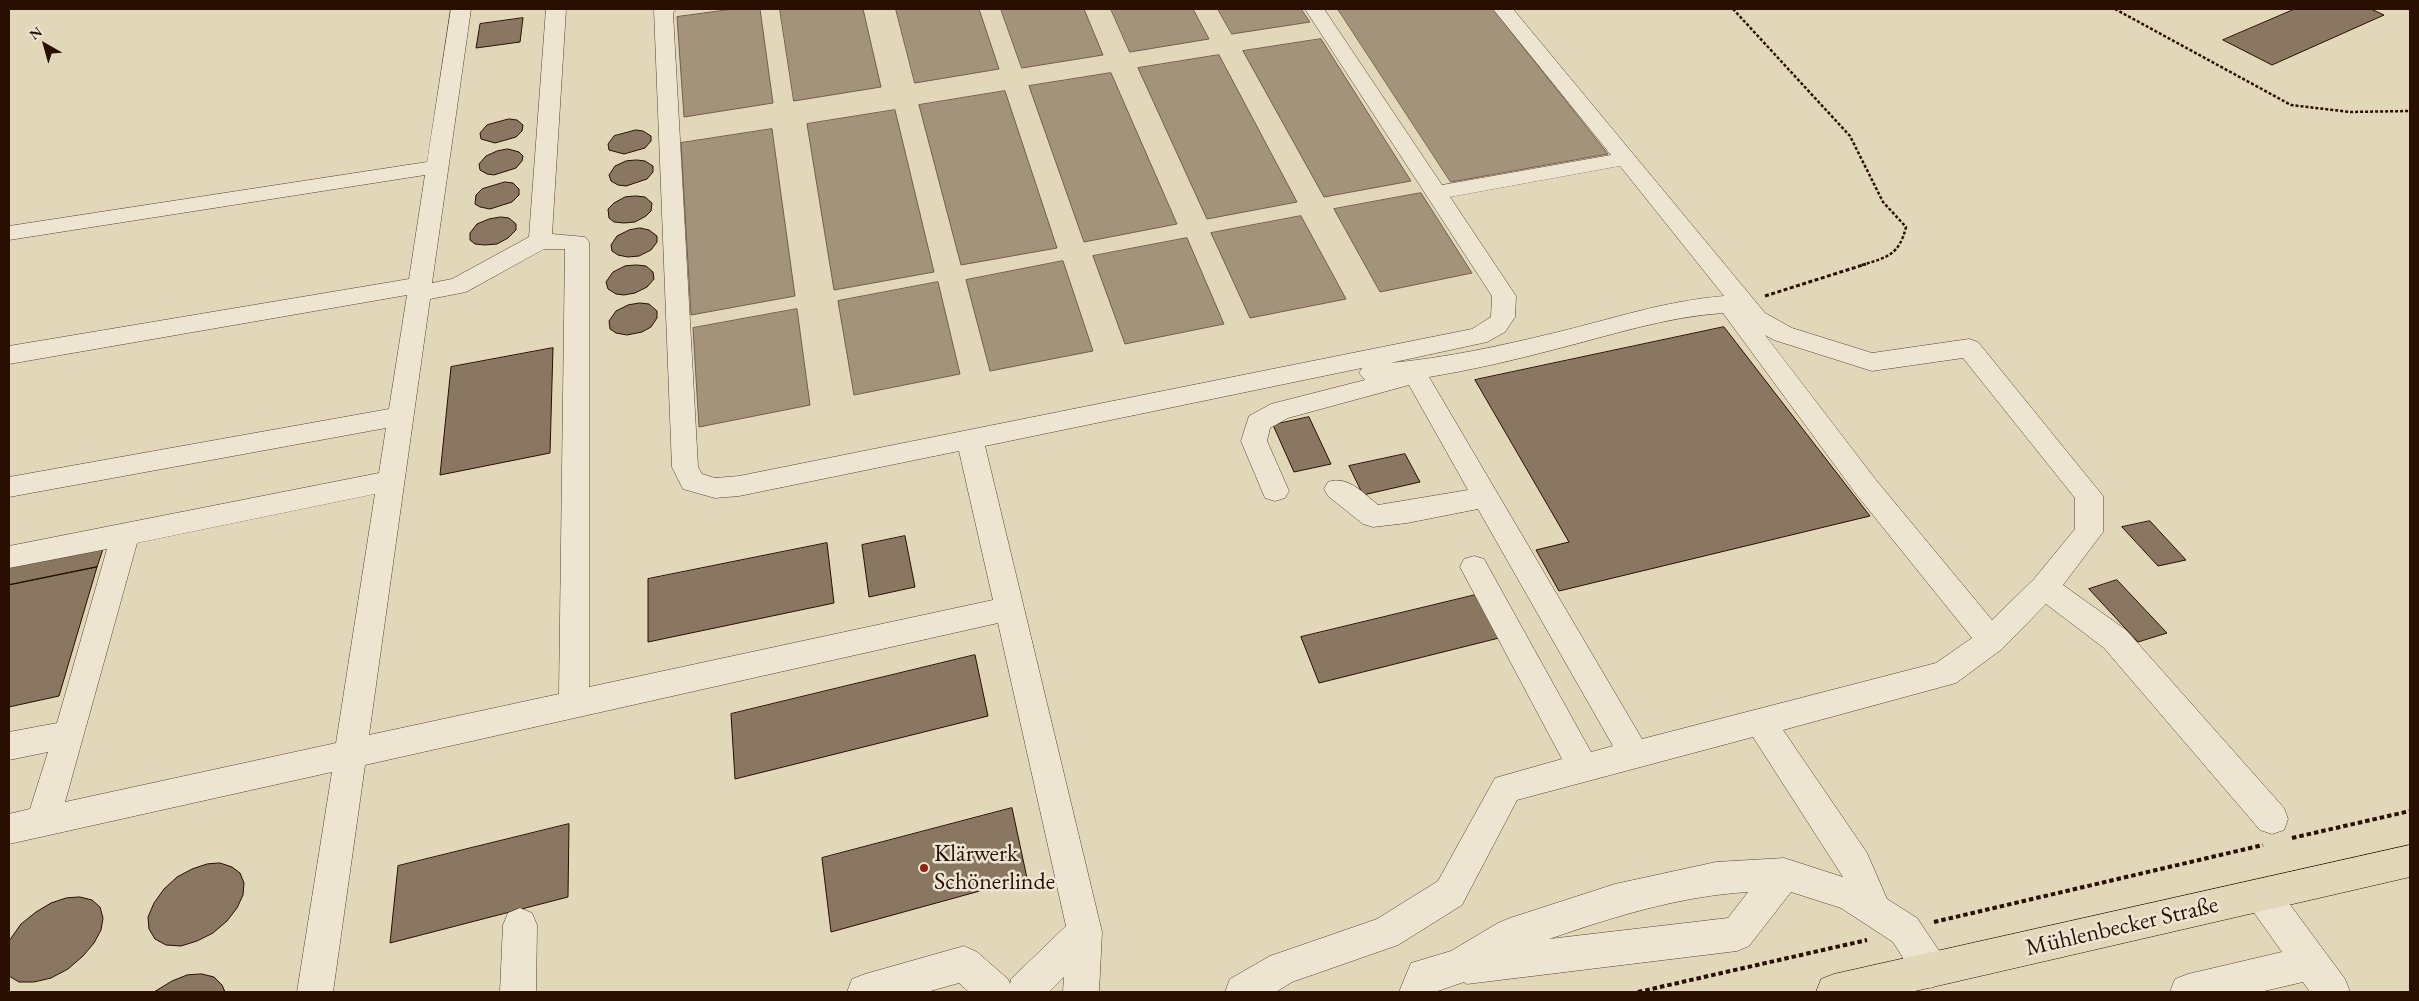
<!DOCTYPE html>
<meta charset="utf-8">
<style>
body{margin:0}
#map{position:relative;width:2419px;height:1001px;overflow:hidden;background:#e3d7b9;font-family:"EB Garamond",serif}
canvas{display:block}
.frame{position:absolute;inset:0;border:10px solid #280f02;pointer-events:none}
.north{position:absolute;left:20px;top:20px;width:50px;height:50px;-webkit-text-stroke:4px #ede5d2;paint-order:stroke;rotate:322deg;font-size:14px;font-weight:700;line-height:20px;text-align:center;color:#280f02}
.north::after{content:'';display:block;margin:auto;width:18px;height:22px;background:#280f02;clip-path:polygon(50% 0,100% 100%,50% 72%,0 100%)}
</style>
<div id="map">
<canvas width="2419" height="1001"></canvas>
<div class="frame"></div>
<div class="north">N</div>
</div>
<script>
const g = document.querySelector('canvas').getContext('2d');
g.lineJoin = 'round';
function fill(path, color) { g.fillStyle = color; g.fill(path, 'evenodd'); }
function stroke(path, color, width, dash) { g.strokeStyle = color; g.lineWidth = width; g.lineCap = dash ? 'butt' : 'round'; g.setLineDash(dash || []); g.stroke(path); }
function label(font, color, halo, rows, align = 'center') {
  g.font = font + ' "EB Garamond",serif'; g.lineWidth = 5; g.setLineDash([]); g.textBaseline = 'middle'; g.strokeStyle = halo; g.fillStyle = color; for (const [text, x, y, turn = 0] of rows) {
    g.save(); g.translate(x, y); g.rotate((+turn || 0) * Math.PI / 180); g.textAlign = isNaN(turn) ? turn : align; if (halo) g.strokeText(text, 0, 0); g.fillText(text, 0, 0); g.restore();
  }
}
const water = new Path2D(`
 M734,9H760L773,103L684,117L677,17Z
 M780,9H863L881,87L794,101Z
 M896,9H979L999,69L915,83Z
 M1001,9H1084L1103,55L1022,68Z
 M1111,9H1193L1209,39L1130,52Z
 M1218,9H1301L1310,22L1232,34Z
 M1338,9H1493L1608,154L1451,182Z
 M1321,39L1411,181L1324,197L1243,51Z
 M1219,55L1297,202L1207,219L1138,68Z
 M1111,73L1177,224L1084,242L1029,86Z
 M1005,91L1057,248L961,265L919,105Z
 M895,110L934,272L834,290L807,124Z
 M772,129L795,296L691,315L681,143Z
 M1421,193L1472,273L1380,292L1334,209Z
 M1301,216L1346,299L1250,318L1211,233Z
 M1187,238L1224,324L1125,344L1093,256Z
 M1063,261L1093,351L990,371L966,280Z
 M938,282L960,374L854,395L838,301Z
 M797,309L810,405L699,427L693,328Z`);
fill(water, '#a3937b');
stroke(water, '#725e4b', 1);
const building = new Path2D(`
 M2295,9H2371L2384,15L2272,65L2223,40Z
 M523,18L520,42L476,48L480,24Z
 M509,119L517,120L523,125L522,131L516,137L495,143L481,139L480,133L487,125Z
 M636,130L643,131L651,136V141L645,148L624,154L609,150L608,144L614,136Z
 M508,149L519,152L523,156L522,161L516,168L494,175L487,174L480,170L479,164L486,156L497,151Z
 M637,160L645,161L653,166V172L647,179L626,186L618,185L611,181L609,175L615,166L626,161Z
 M505,182L513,183L519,189V195L512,202L490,209L480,207L475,204L476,195L482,189Z
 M636,196L645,197L652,203L651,211L646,216L635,222L624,223L614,222L609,218L608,209L614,203L625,197Z
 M501,217L509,218L516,224V230L508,238L497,244L485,245L475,244L470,240V233L477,224L489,219Z
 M640,228L649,230L657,236V242L651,250L639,256L628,257L618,255L612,251L611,245L617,236L629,230Z
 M637,265L646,266L653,272L654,279L647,287L635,293L624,295L616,294L608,289L606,282L613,272L625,266Z
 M640,303L649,304L657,311V318L651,327L642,332L627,335L616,333L610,329L609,321L616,311L628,305Z
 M1724,327L1870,516L1559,591L1536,550L1569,542L1475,380Z
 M553,348L550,453L440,475L451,367Z
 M1309,417L1331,464L1294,472L1273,425Z
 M1405,454L1420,482L1363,495L1349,466Z
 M2150,521L2186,560L2158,566L2122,527Z
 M905,536L915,587L869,597L862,545Z
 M827,543L834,603L648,642V579Z
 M104,546L97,567L9,585V565Z
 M97,567L59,696L9,707V585Z
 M2117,580L2167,633L2138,642L2089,589Z
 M1484,593L1507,636L1319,683L1301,637Z
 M975,655L988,716L735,779L731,714Z
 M1012,808L1027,878L831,932L822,858Z
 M569,824L568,897L390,943L398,866Z
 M220,863L232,867L240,873L244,883L243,895L237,908L227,921L213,933L197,941L181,946L166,945L155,939L149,929L148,917L154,903L164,889L177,877L192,869L207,864Z
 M80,897L92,900L100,907L103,918L101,930L94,943L83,956L68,969L51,978L34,982H19L9,976V941L21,924L36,912L51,903L66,898Z
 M202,974L214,977L222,985L225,992H154L172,981L187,975Z`);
fill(building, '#897761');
stroke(building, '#280f02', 1);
const minor = new Path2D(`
 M451,9H471L432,283L452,279L529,237L546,9H566L552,234L585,237L589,242V687L993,600L959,451L739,496L715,498L683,489L672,467L654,9H676L673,13L698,467L702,474L715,478L739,476L1472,329L1491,317L1492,296L1305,9H1324L1442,185L1611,155L1493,9H1513L1765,313L1792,328L1872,353L1969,339L1978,342L2103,496V532L2063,585L2126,630L2284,808L2288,819L2284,830L2272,834L2260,830L2104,648L2046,604L2002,649L1956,683L1783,730L1867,853L1887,899L1917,918L1944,958L1949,970L1944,982L1931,988L1918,982L1893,942L1841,908L1791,892L1749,946L1737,951L1467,984L1464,982L1435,992H1399L1411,963L1451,951L1498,923L1510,918L1615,884L1716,862L1784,858L1843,877L1753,737L1517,800L1462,905L1398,945L1292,982L1276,992H1225L1230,979L1270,956L1377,919L1438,881L1495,778L1562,759L1460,567L1464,559L1474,556L1484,559L1591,752L1613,746L1478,509L1407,523L1373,527L1363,524L1328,496L1324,489L1328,482C1348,475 1363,493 1378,505L1468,490L1409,385L1288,418L1270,428L1267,441L1289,491L1285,498L1275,501L1265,498L1241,441L1249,416L1271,404L1365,380L1359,373L1362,368L985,446L1102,932L1099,992H1063L1064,977L1049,992H969L959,983L927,992H847L852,979L865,974L964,946L977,952L1008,979L1010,984L1011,979L1066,926L998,623L365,765L333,992H297L332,772L9,844V814L30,809L48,752L9,760V732L57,723L107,549L9,568V546L379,473L386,428L9,497V477L389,409L407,295L9,364V346L409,279L425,175L9,240V226L427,162ZM1620,166L1724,296C1663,301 1613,319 1554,333C1500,346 1445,358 1390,363L1487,342L1505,332L1515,317L1516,296L1450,197ZM544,249H565L559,694L369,735L430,299L466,292ZM1723,313L1856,494L1972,638L1936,663L1642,739L1429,377C1471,370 1515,360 1556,349C1612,335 1665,317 1723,313ZM1765,335L1774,340L1872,371L1963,358L2075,498V529L2034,579L1992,620L1876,480ZM375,494L336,743L65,802L137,543ZM1748,892L1728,918L1549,939C1613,917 1680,896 1748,892Z
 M2262,879L2274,883L2345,979L2350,992H2310L2303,982L2260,992H2170L2175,979L2188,974L2282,952L2250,907L2245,895L2250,883Z
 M520,908L532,913L537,925L536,992H500L503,925L508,913Z`);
const major = new Path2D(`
 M2410,845V877L1911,992H1816L1821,979L1834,974Z`);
stroke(minor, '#574130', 1);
stroke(major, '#280f02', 1);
stroke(new Path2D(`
 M1733,9L1850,136L1883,202L1906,227C1899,255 1888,257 1862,265
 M2115,9L2291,105L2350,112L2410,111`), '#280f02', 2.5, [3, 2]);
stroke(new Path2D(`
 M1765,296L1866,264`), '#280f02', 3, [4, 2.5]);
stroke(new Path2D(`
 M2292,838L2410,811
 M1934,922L2263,845
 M1638,992L1867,940`), '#280f02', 4, [4.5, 3]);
fill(minor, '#ede5d2');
fill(major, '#e3d7b9');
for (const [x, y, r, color] of [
 [924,868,5,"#8f2418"]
]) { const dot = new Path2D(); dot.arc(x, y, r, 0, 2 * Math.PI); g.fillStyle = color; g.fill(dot); stroke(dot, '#ede5d2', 2); }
label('24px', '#280f02', '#ede5d2', [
 ["Klärwerk",934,854],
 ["Schönerlinde",934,882]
], 'left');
label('24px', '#280f02', '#ede5d2', [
 ["Mühlenbecker Straße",2122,927,-13]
]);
</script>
